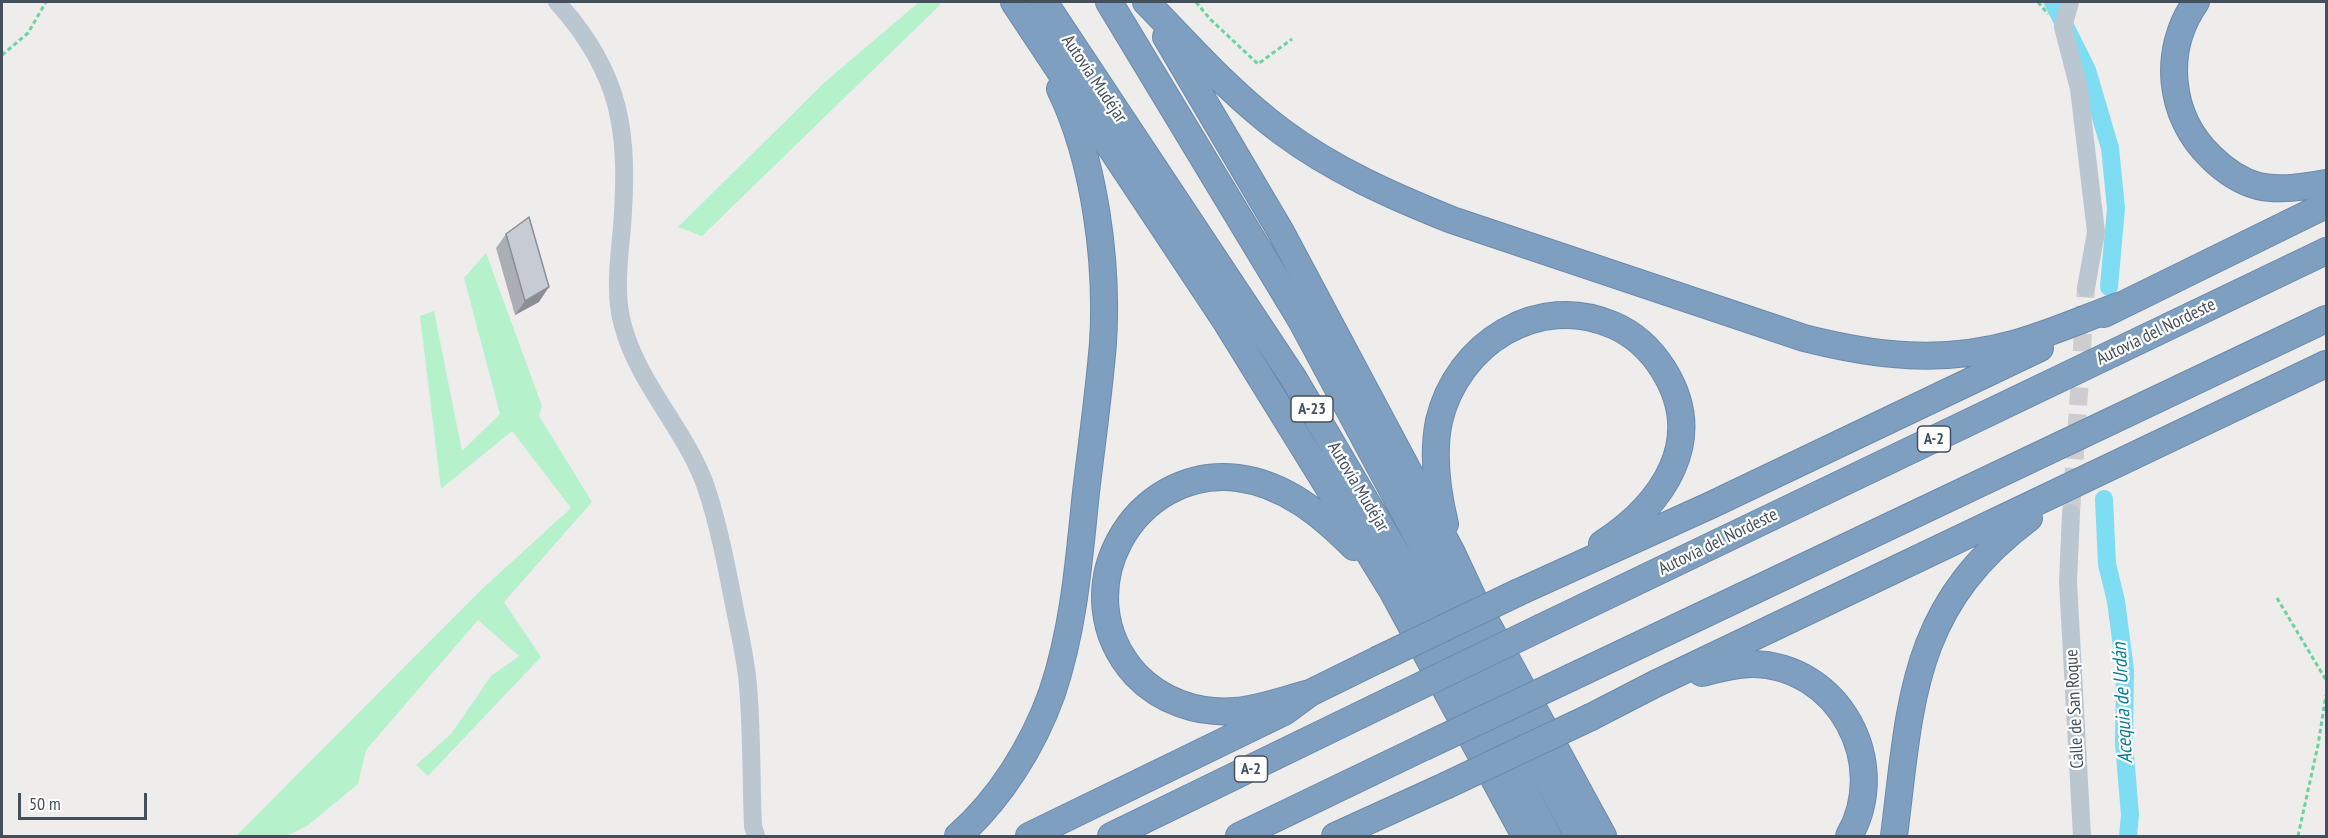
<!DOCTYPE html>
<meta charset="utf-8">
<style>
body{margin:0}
#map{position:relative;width:2328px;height:838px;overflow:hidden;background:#efecec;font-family:"PT Sans Narrow",sans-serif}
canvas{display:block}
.frame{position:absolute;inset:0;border:3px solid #43505b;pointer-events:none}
.scale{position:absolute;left:18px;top:793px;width:129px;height:27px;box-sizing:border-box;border:3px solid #43505b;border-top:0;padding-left:8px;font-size:18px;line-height:21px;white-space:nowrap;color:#43505b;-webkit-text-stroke:4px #fff;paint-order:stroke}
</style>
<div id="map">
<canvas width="2328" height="838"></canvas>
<div class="frame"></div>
<div class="scale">50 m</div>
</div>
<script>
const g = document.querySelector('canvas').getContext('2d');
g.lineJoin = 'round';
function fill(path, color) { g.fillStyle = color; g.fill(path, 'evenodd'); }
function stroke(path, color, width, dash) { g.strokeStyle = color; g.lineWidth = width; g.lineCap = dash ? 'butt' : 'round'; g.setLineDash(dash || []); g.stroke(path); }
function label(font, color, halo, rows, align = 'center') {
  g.font = font + ' "PT Sans Narrow",sans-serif'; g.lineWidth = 4.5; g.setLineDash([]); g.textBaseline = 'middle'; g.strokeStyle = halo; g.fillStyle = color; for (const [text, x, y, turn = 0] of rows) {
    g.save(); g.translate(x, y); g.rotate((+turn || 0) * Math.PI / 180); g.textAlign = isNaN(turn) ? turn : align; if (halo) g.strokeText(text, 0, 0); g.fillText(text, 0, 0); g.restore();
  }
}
fill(new Path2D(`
 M919,2H939L940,5L702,236L678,227L825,82Z
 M486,253L542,406L539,416L592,502L504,602L541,657L428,776L416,765L451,734L491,676L519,656L478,620L366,750L358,784L307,826L286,836H236L482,589L571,508L512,431L441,489L420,316L434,311L462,451L500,414L464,278Z`), '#b5f2cc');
stroke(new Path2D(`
 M2053,2L2087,70L2110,148L2116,208L2109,287
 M2104,499L2107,564L2116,601L2125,670L2124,743L2130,815L2128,836`), '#7edcf3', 18);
stroke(new Path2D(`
 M2071,513L2086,288`), '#cdcdcf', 18, [18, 9]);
const highway = new Path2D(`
 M1014,2L1225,320L1393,592L1525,836
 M1044,2L1294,379L1418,590L1548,836
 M1109,2L1301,320L1578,836
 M1146,2C1189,46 1231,94 1281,131C1333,170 1392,196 1452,220L1804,338C1875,356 1941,364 2013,344C2049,334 2083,319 2118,306
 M2196,2C2162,50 2168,116 2211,157C2224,170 2240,181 2258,186C2280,191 2304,187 2326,183
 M1166,37L1281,232L1451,551L1472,596L1603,836
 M2104,314L2326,205
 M1445,524C1437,491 1432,455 1439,421C1457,344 1538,292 1613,325C1634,334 1651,350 1663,369C1708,440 1663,504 1602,544
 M1519,592L1711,505L2040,348
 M1542,627L2326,251
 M1702,673C1718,669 1735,664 1752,664C1839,665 1891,763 1849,836
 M1572,677L2326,319
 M1310,693C1286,699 1260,709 1235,711C1198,714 1161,701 1136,675C1061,593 1133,465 1238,478C1285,484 1322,515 1354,547
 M1591,717L1655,684L2326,364
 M958,836C1000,799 1033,746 1052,693C1074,628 1079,560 1086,492C1092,442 1099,392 1103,343C1108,263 1095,161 1060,89
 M1029,836L1284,712L1310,693L1377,660
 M1111,836L1391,700
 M1239,836L1424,747
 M1335,836L1445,786
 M1894,836C1911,702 1910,607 2029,518`);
stroke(highway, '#6a8aac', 28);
stroke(new Path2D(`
 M1196,2L1210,19L1258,64L1292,39
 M2038,2L2048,14
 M2,55L28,33L46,2
 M2277,598L2326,680
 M2298,836L2318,745L2326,695`), '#6ad39f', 3, [4.5, 3]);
stroke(new Path2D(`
 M557,2C622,74 629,132 622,227C619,260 614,295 623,326C639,385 686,430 706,487C719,526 727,569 735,610C740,635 746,660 748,686C752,732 751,779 753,826L756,836
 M2070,2L2063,27L2079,89L2096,232L2086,288
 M2071,513L2068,582L2082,836`), '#bbc7d0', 18);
stroke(highway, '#7f9fc1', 26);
const highwayBridge = new Path2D(`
 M1377,660L1519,592
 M1391,700L1542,627
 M1424,747L1572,677
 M1445,786L1591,717`);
stroke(highwayBridge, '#6a8aac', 28, []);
stroke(highwayBridge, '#7f9fc1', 26);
fill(new Path2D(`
 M506,234L539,302L515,315L496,248Z`), '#abafb5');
fill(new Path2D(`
 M549,287L539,302L515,315L525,301Z`), '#8b8e94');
const building = new Path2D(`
 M529,217L549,287L525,301L506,234Z`);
fill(building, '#c7cbd3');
stroke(building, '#8b8e94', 1.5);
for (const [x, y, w] of [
 [1312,409,42],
 [1934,439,33],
 [1251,769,33]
]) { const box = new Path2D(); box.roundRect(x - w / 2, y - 13, w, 26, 4.5); g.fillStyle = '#fff'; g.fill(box); stroke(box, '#43505b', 1.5); }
label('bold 16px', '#43505b', null, [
 ["A-23",1312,409],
 ["A-2",1934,439],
 ["A-2",1251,769]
]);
label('18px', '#43505b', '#fff', [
 ["Autovía Mudéjar",1094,79,56],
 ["Autovía del Nordeste",2156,332,-26],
 ["Autovía Mudéjar",1358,487,59],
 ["Autovía del Nordeste",1718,542,-26],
 ["Calle de San Roque",2075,709,-93]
]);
label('italic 20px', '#037b99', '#fff', [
 ["Acequia de Urdán",2123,703,-93]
]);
</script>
